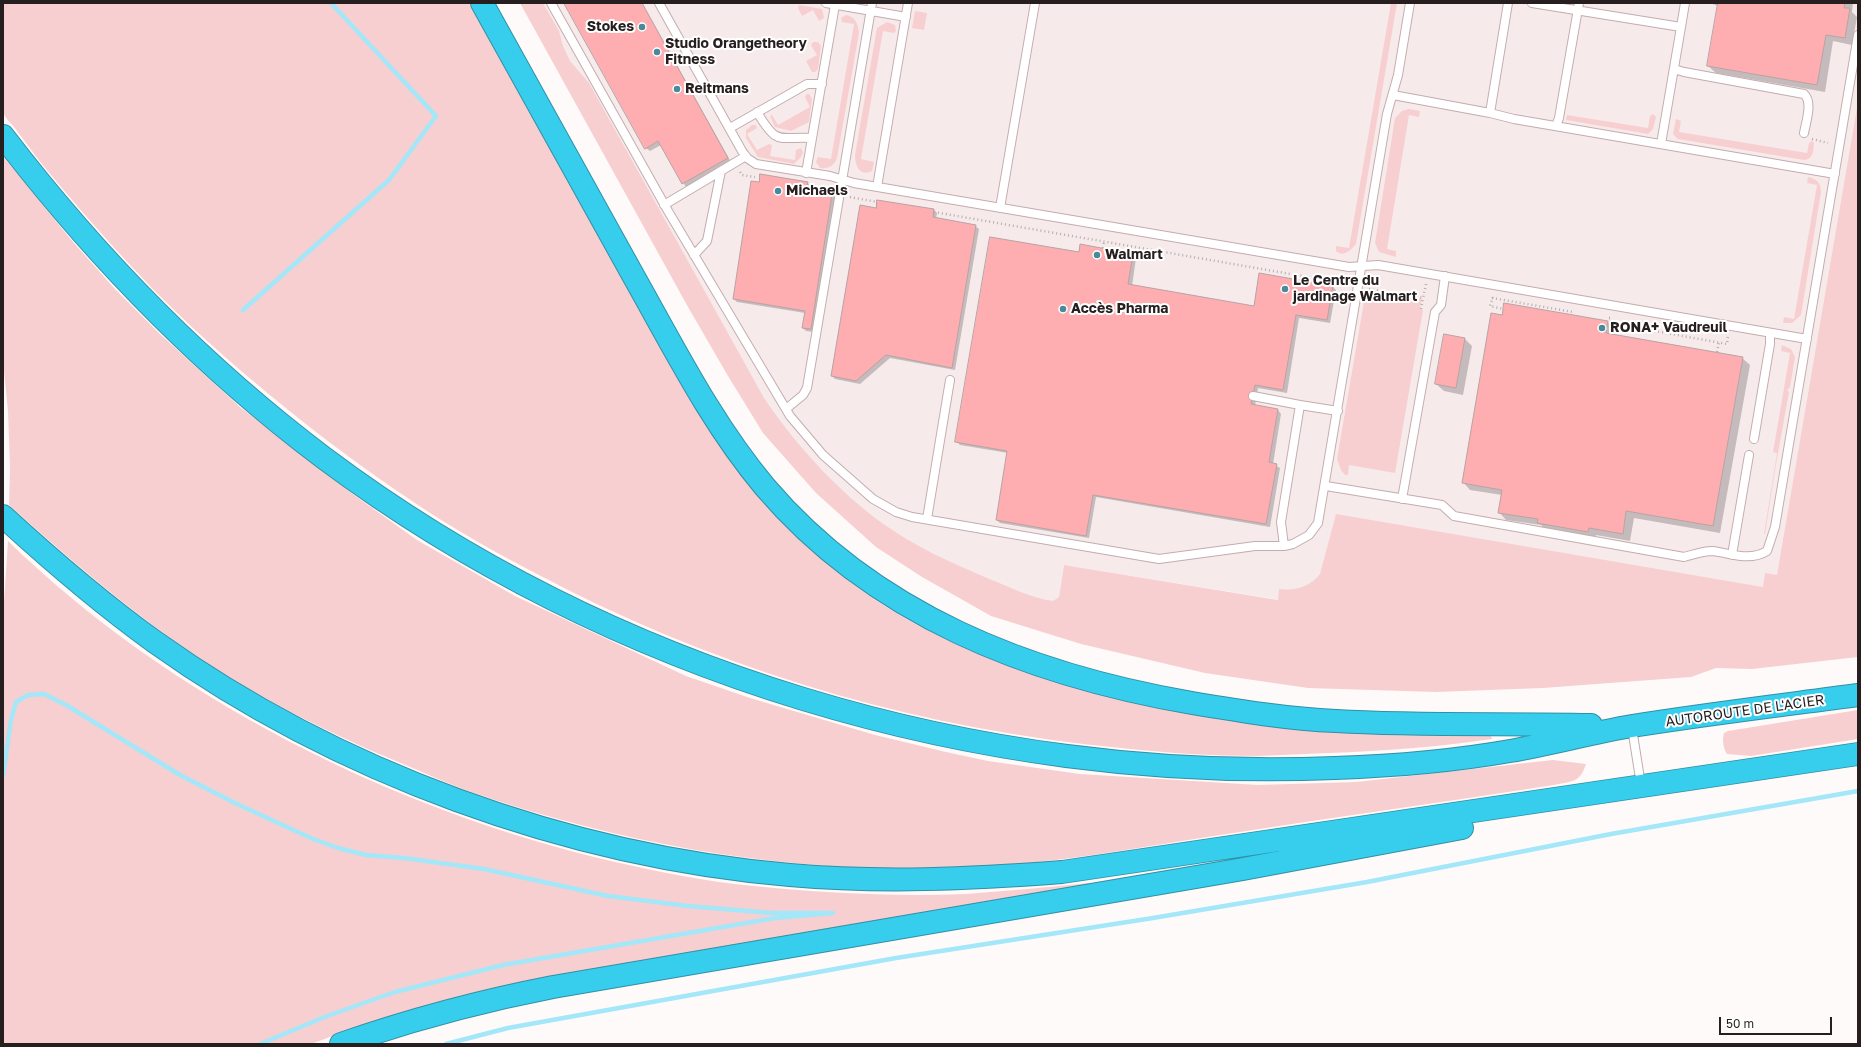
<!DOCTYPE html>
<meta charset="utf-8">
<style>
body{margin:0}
#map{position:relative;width:1861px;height:1047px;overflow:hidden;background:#fefafa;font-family:"Golos Text",sans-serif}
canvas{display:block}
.frame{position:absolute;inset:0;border:4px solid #271f1f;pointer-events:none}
.scale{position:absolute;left:1719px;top:1017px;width:113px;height:18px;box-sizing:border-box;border:2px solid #271f1f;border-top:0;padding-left:5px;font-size:12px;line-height:14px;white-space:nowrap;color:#271f1f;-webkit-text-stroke:3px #fff;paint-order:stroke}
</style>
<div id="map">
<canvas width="1861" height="1047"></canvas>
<div class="frame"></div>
<div class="scale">50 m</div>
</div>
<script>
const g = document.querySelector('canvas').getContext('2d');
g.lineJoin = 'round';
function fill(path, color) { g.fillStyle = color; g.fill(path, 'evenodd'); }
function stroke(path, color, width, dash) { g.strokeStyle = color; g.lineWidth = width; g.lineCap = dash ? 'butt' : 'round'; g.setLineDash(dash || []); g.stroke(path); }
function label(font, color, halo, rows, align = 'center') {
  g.font = font + ' "Golos Text",sans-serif'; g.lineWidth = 4; g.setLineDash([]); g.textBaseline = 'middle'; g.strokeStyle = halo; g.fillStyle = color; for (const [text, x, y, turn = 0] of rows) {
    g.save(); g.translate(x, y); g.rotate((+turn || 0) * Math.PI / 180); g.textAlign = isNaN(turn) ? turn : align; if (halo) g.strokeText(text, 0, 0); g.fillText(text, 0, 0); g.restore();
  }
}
fill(new Path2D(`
 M524,3H1858V150L1780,590L1370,521L1355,612L1064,565L1055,623L950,582L775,437Z`), '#f7eaeb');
fill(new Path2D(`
 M3,3H469L711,430C767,517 843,590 937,635C981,657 1027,672 1073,687L1490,733L1492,739C1438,747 1384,751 1329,753C1305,754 1281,755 1257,756C1212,756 1166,753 1121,748C928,730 739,676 566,589C525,568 485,547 446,523C357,467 273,401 195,330C139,278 89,221 41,163C32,151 23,139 14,127C10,122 5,118 3,112C1,105 3,92 3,85C3,57 3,30 3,3Z
 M520,3H543L559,31L563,46L570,61L589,83L764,398C794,443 840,494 885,525C916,547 952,563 987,578C1008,586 1030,598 1053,601L1059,597L1064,565L1278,600L1279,589C1295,591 1310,587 1320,574L1336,514L1763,587L1765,573L1777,575L1858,102V657L1752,669L1716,668L1691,677L1543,688L1436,692L1308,688L1205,673L1081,644L991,616L922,577L876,547L816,493L763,433L728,376L688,307Z
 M1391,3H1397L1356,244C1351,250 1343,258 1336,251V246L1349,248Z
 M799,5L822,9L824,18L819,21L813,10L802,16L798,8Z
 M915,11L927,13L924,30L912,28Z
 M846,15C855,16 858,24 859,33L837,158C834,166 829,169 820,168L816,162L818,157L831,159L854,24L842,22L841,18Z
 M887,22L895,25L896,31L894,33L883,31L861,159L874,162L872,171C860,177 855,166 855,155L877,28Z
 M813,42H818L821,46L818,69L815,72H812L806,61L817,55L811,45Z
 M807,94H809L812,99L809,122L791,131L775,127L770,116L772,115L778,125L810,107L805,97Z
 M1409,109L1420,111L1419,117L1409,115L1387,249L1396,251V257L1379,252L1375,243L1395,118L1402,111Z
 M1653,114L1656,117L1653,129L1648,134L1566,120L1567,115L1648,128L1650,116Z
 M1676,119L1681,121L1679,132L1807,153L1809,143L1812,141L1814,143C1813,151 1814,159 1804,160L1678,139L1673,134Z
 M752,125H756L757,128L747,134L757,150L769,144L772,145L770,156L795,160L796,150L801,148L803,152L801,157L794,164L758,157L746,138V130Z
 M3,156L73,242L115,289L161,335L240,407L354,495L417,540L515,596L686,676L750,698L875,735L946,752L988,761L1080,774L1258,785L1356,782L1553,760L1586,764C1580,783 1572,781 1554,785C1445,802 1336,817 1227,834C1140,847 1053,864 965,868C800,875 633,847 477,794C456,787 436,778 415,769C351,743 290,714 230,678C150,628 79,568 9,505L10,469L8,411L3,362Z
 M1808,177C1817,179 1821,183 1821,192L1801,315L1792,323H1783L1784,317L1794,319L1817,185L1807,183Z
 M1366,290L1422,299L1420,309L1423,310L1395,473L1349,465L1348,475H1345L1341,470L1337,459Z
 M1782,345L1791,349L1795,357L1790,387L1787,390L1789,392L1775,470L1765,534H1764L1777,453L1773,452L1790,353L1781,351Z
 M8,541C170,699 395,811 615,862C661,872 707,882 754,886C824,893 896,897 966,894C1007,891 1048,887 1089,883L1090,888L360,1026L311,1044H3V617Z
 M1858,710V739L1751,756L1727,754C1723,748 1722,740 1724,733L1728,731Z`), '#f8cfd0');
fill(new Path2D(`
 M565,3H642L731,162L686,187L661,145L650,151L646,148Z
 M1710,3H1853L1852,12L1857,17L1852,45L1833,41L1825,92L1716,73L1708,66L1718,6Z
 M807,182L810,186V191L832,194L835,198L814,332L806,331L803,328L805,313L737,302L734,299L759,183Z
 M878,201L934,210L937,213L936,219L975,226L979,229L955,370L890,358L860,384L835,379L832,376Z
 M1081,246L1133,255L1136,258L1132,286L1254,307L1333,287L1336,290L1330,323L1299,318L1287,393L1258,388L1255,406L1278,410L1281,414L1273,464L1280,468L1270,527L1096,497L1089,538L1000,523L997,520L1008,453L960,445L956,441L1080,253Z
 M1607,322L1615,329L1614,335L1742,358L1750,365L1720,533L1634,518L1630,541L1596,535L1595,539L1546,530L1541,525L1506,520L1499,512L1502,495L1470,490L1463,482Z
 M1465,339L1472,346L1463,395L1444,391L1436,384Z`), '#0003');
stroke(new Path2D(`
 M243,310L389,180L436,116L331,3
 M3,775L11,720L16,702L28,695L44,694L66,705L180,775L237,804L313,839L338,848L366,855L404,858L484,869L608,896L688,906L771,913H833L775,918L503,965L395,992L327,1016L260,1044
 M446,1044L508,1028L896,958L1153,918L1367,882L1611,834L1858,791`), '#a3e7f8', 4.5);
const building = new Path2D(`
 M564,3H642L728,158L682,184L658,141L645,149Z
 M1718,3H1845L1844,8H1850L1845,38L1826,35L1817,85L1707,66Z
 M760,174L808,182L806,189L832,194L811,329L802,328L805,311L733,299L751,181L759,182Z
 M877,200L934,209L933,217L976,225L952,368L886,355L856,381L831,376L860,205L876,208Z
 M990,237L1079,252L1080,244L1133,254L1128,284L1254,306L1259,273L1333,286L1327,320L1296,315L1283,390L1255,385L1251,404L1278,409L1269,462L1277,464L1266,524L1093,495L1086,536L996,520L1007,451L955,442Z
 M1504,303L1608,321L1606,333L1743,357L1713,526L1626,511L1623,534L1589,528L1588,532L1537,523L1538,519L1498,513L1502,490L1462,483L1491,313L1502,315Z
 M1444,334L1465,338L1456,388L1435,384Z`);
fill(building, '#feaeb1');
stroke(building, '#b9a3a4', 1);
const service = new Path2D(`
 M551,3L668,211L790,416L823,455L873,499L896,512L912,517L1159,559L1255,546H1284L1293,544L1309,535L1318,523L1387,114L1398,75L1410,3
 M659,3L742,151L747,158L756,164L830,176L854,183L1349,267L1378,265L1807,339
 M826,3L906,17
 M1532,3L1681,27L1661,144
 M1681,27L1685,3
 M1674,69L1684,72L1804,94C1813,102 1806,122 1804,133
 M1393,95L1490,113L1514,119L1835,174
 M757,112C778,147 778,136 812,138
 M1490,113L1508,3
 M1556,126L1559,118L1579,3
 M730,128L807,84H822
 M806,173L835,5
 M877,187L908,3
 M664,205L746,156
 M1000,208L1035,3
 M694,255L707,241L721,171
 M1253,396L1300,405
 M786,409L803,395L807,388L872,3
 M1754,439L1770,344V333
 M1326,486L1442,505L1454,516L1684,557C1692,555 1703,551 1712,551C1731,553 1749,562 1767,551L1775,527L1858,35
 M1402,499L1435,312L1441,305L1445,276
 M927,519L950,380
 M1284,546L1281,522L1300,405L1338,411
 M1732,555L1749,455
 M1632,728L1641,785`);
const motorway = new Path2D(`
 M482,3C532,94 584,186 634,277C674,348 712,424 765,487C874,615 1030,675 1192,703C1240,711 1288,719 1336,721C1421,726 1507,723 1591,725
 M3,136C95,256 202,366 324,458C610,672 978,783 1335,768C1393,766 1453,761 1510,751C1551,744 1591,733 1632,726C1707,714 1783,705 1858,695
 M3,516C51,560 101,603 155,642C337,772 567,856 790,875C881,883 971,879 1062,872L1858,754
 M341,1044C410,1020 481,1001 553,987L1243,869L1462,828`);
stroke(service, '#c3adae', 10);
stroke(motorway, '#3190a5', 24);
stroke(new Path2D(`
 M1812,139L1828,143
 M740,172L742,175L755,177
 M850,197L877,202
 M934,212L1348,284
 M1103,248L1104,241
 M1369,289L1423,298L1426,284
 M1493,297L1490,306L1503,309
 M1492,298L1573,312
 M1421,309L1423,298
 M1609,318H1611L1610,323L1727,344L1728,336
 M1606,327L1610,328V323
 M1717,352L1719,342`), '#b3aeae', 2.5, [1, 3]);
stroke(service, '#fff', 8);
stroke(motorway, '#37cded', 22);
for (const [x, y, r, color] of [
 [642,27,4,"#478a9a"],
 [657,52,4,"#478a9a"],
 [677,89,4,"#478a9a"],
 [778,191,4,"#478a9a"],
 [1097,255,4,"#478a9a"],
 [1285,289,4,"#478a9a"],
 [1063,309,4,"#478a9a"],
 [1602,328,4,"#478a9a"]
]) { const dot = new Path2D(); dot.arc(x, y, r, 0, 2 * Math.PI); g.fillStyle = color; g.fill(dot); stroke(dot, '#fff', 1.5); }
label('bold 14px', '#271f1f', '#fff', [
 ["Stokes",634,27,"right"],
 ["Studio Orangetheory",665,44],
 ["Fitness",665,60],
 ["Reitmans",685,89],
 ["Michaels",786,191],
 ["Walmart",1105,255],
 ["Le Centre du",1293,281],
 ["jardinage Walmart",1293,297],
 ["Accès Pharma",1071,309],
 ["RONA+ Vaudreuil",1610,328]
], 'left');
label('14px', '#271f1f', '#fff', [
 ["AUTOROUTE DE L'ACIER",1745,711,-8]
]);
</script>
